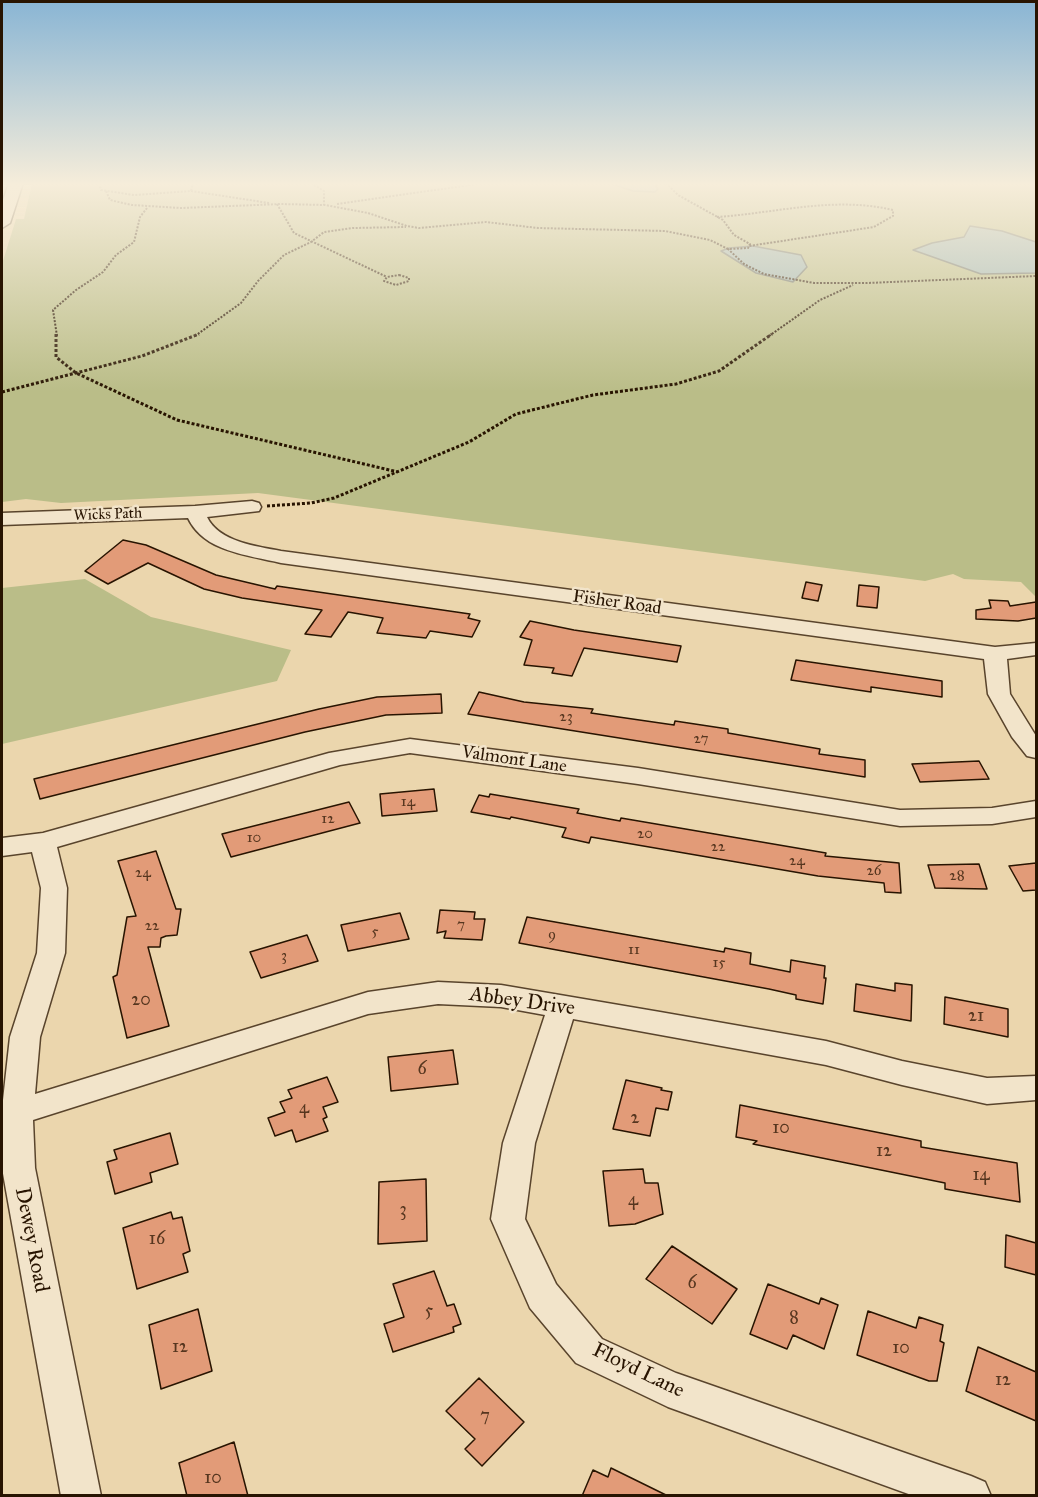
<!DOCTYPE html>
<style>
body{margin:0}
#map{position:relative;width:1038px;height:1497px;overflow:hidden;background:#ebd6ad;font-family:"IM FELL Great Primer",serif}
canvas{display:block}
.frame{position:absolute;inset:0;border:3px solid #281401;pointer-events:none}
</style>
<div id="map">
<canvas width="1038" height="1497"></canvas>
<div class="frame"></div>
</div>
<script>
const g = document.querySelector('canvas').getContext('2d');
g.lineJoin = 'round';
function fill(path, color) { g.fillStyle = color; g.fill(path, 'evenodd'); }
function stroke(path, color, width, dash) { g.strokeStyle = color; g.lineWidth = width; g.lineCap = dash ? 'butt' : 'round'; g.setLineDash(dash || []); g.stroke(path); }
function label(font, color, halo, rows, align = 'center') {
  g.font = font + ' "IM FELL Great Primer",serif'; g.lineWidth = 5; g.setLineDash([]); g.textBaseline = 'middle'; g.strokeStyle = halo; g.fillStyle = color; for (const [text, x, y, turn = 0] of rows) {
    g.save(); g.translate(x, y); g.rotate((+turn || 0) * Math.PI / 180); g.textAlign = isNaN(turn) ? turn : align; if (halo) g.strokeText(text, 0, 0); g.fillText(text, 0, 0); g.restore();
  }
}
fill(new Path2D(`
 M32,183H1036V597L1021,582L964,579L953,574L925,581L258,493L61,503L26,499L2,502V264L16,219H24Z
 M85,579L151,617L291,650L277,681L2,744V588Z`), '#babd88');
const water = new Path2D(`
 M609,183H654L658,189L655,192L633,191Z
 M970,226L1002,231L1036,242V273L981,274L913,250L932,243L964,237Z
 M753,246L801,255L807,267L793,282L756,273L721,251L729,248Z`);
fill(water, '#9cb6b5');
stroke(water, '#6e756d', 1.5);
const building = new Path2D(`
 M123,540L146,545L216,575L275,589L277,586L470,614L468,618L480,621L472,637L430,631L426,638L377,633L383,618L348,612L331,637L305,634L322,610L242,598L204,589L148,563L108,584L85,571Z
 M806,582L822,585L818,601L802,598Z
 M859,585L879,587L877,608L857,606Z
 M989,600L1008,601L1010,606L1036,602V618L1018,621L976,619V610L991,608Z
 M530,621L574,630L681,646L677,662L584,648L572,676L552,673L554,668L524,665L532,640L520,637Z
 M796,660L942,681V697L871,687V692L791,680Z
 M479,692L524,702L593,709L591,713L674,725L675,721L728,729V733L820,749L819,754L865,760V777L468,714Z
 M441,694L442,713L386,715L305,732L40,799L34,779L319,709L377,697Z
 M979,761L989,779L920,782L912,764Z
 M434,789L437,811L382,816L380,794Z
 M490,794L579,809L577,813L620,821L621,818L826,853L825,856L899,863L901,893L885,892L884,883L818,876L591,837L589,843L562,837L566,828L511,817L510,819L471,812L479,795L489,797Z
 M349,802L360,823L231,857L222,834Z
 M156,851L176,909H181L177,935L166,936L161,938L160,947H148L169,1026L127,1038L113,977L117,975L127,917L136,916L118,861Z
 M1036,863V890L1023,891L1009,866Z
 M979,864L987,889L935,888L928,865Z
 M440,910L475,912L474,919H485L482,940L444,938L446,931L437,933Z
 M400,913L409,939L348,951L341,925Z
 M527,917L724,952L725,948L751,953L750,964L790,972L791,960L825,966L824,978H826L823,1004L796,999V995L769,989L519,943Z
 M307,935L318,961L261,978L250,952Z
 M895,983L912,985L911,1021L854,1011L856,984L895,991Z
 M945,997L1008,1009V1037L944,1024Z
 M453,1050L458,1084L391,1091L388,1057Z
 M327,1077L338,1102L323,1107L327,1117L323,1119L328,1131L296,1142L292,1130L275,1136L268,1118L285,1112L280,1102L292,1098L288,1090Z
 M626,1080L662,1088L661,1090L672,1092L668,1110L656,1108L650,1136L613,1129Z
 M740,1105L921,1141V1147L1017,1163L1020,1202L945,1189V1183L753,1144L757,1141L736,1137Z
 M170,1133L178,1164L150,1173L152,1182L115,1194L107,1162L117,1159L114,1150Z
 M643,1169L645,1183H658L663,1214L635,1224L609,1226L603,1171Z
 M426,1179L427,1241L378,1244L379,1182Z
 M171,1212L173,1219L182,1217L190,1251L183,1254L188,1272L137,1289L123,1228Z
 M1006,1235L1036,1243V1275L1005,1267Z
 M672,1246L737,1289L712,1324L646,1279Z
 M434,1271L447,1306L454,1304L461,1324L453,1327L454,1332L393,1352L384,1324L404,1317L393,1284Z
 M768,1284L819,1304L821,1298L838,1305L824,1349L793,1335L787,1349L750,1334Z
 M198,1309L212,1371L161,1389L149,1325Z
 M868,1311L916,1328L919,1317L943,1325L940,1341L944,1343L937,1381H929L857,1355Z
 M978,1347L1036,1372V1421L966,1391Z
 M479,1378L524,1422L482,1466L465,1449L475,1439L446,1411Z
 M234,1442L248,1496H187L179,1463Z
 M611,1468L668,1496H582L593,1470L608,1477Z`);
fill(building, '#e29b78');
stroke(building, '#281401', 1.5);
const minor = new Path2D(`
 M252,501L259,503L261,507L259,511L207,517C219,542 256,546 281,551L995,647L1036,643V655L1007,659L1010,694L1036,736V758L1027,756L1012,737L988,694L984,659L281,563C248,555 204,552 188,518L2,525V513L195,506Z
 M410,739L638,768L900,810L992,808L1036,801V817L992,824L900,826L638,784L410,753L340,765L57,847L67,888L65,953L40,1037L35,1094L368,992L438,982L501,985L660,1012L826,1041L902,1061L987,1078L1036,1076V1100L987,1104L902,1085L826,1065L573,1019L535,1143L525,1219L556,1284L602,1339L676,1373L971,1476L985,1482L991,1496H914L668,1407L576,1363L530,1308L491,1219L503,1143L545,1015L501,1007L438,1004L368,1014L33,1120L35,1168L101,1496H61L2,1168V1109L10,1037L37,953L41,888L32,852L2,856V838L43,833L329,753Z`);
const tertiary = new Path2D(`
 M9,183H23L10,223L2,228V203Z`);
stroke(minor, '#59442c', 3);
stroke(tertiary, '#59442c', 3);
stroke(new Path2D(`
 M99,183L101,190L134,195L191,191L193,183
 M311,183L324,191V205
 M666,183L678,195L723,220L734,235L750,244L748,248L728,249L744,264L764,274L814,283H867L1036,276
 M106,191L110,200L132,205L181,208L281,204L325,205L368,213L407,226L419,228L486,222L538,228L665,231L710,240L728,249
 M191,191L269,203
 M277,204L294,233L387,277
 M337,204L484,183
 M717,217C776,213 834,196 893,210V216L874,227L749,246
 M399,275L409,278V281L396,285L384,281L387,277Z
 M57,336L53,310L76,290L103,272L116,255L134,242L140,217L147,208
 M195,336L241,303L258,281L284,255L311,242L324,232L353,228L406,227
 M769,336L820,300L853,285`), '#281401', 2, [2, 1.5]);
stroke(new Path2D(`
 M56,334V357L76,373L177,420L398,472
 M2,392L142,356L199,334
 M267,506L311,503L334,498L469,442L516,414L593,395L676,384L719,371L772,334`), '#281401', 3, [3, 2]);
fill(minor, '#f2e4ca');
fill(tertiary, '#f2e4ca');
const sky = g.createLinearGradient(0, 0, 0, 392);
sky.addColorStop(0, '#89b5d4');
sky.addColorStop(0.47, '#f6edda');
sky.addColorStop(1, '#f6edda00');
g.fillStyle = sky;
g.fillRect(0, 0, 1038, 392);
label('15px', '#281401', '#f2e4ca', [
 ["Wicks Path",108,515,-2]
]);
label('15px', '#56361f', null, [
 ["23",566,717],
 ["27",701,739],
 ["14",408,802],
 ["12",328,819],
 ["20",645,834],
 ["10",254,838],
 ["22",718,847],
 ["24",797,861],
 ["26",874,871],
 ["24",143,873],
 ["28",957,876],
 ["7",461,925],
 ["22",152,926],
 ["5",375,932],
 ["9",552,935],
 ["11",634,950],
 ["3",284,956],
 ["15",719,963]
]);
label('18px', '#281401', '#f2e4ca', [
 ["Fisher Road",617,603,8],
 ["Valmont Lane",514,760,8]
]);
label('18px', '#56361f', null, [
 ["20",141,1001],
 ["21",976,1017],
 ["6",422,1070],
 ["4",304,1109],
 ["2",635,1119],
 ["10",781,1129],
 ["12",884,1152],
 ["14",981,1176],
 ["4",633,1201],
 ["3",403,1211],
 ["16",157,1240],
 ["6",692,1284],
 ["5",429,1312],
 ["8",794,1319],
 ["12",180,1348],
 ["10",901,1349],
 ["12",1003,1381],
 ["7",485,1417],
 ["10",213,1479]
]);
label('21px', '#281401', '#f2e4ca', [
 ["Abbey Drive",522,1002,8],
 ["Dewey Road",31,1240,79],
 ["Floyd Lane",638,1371,26]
]);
</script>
